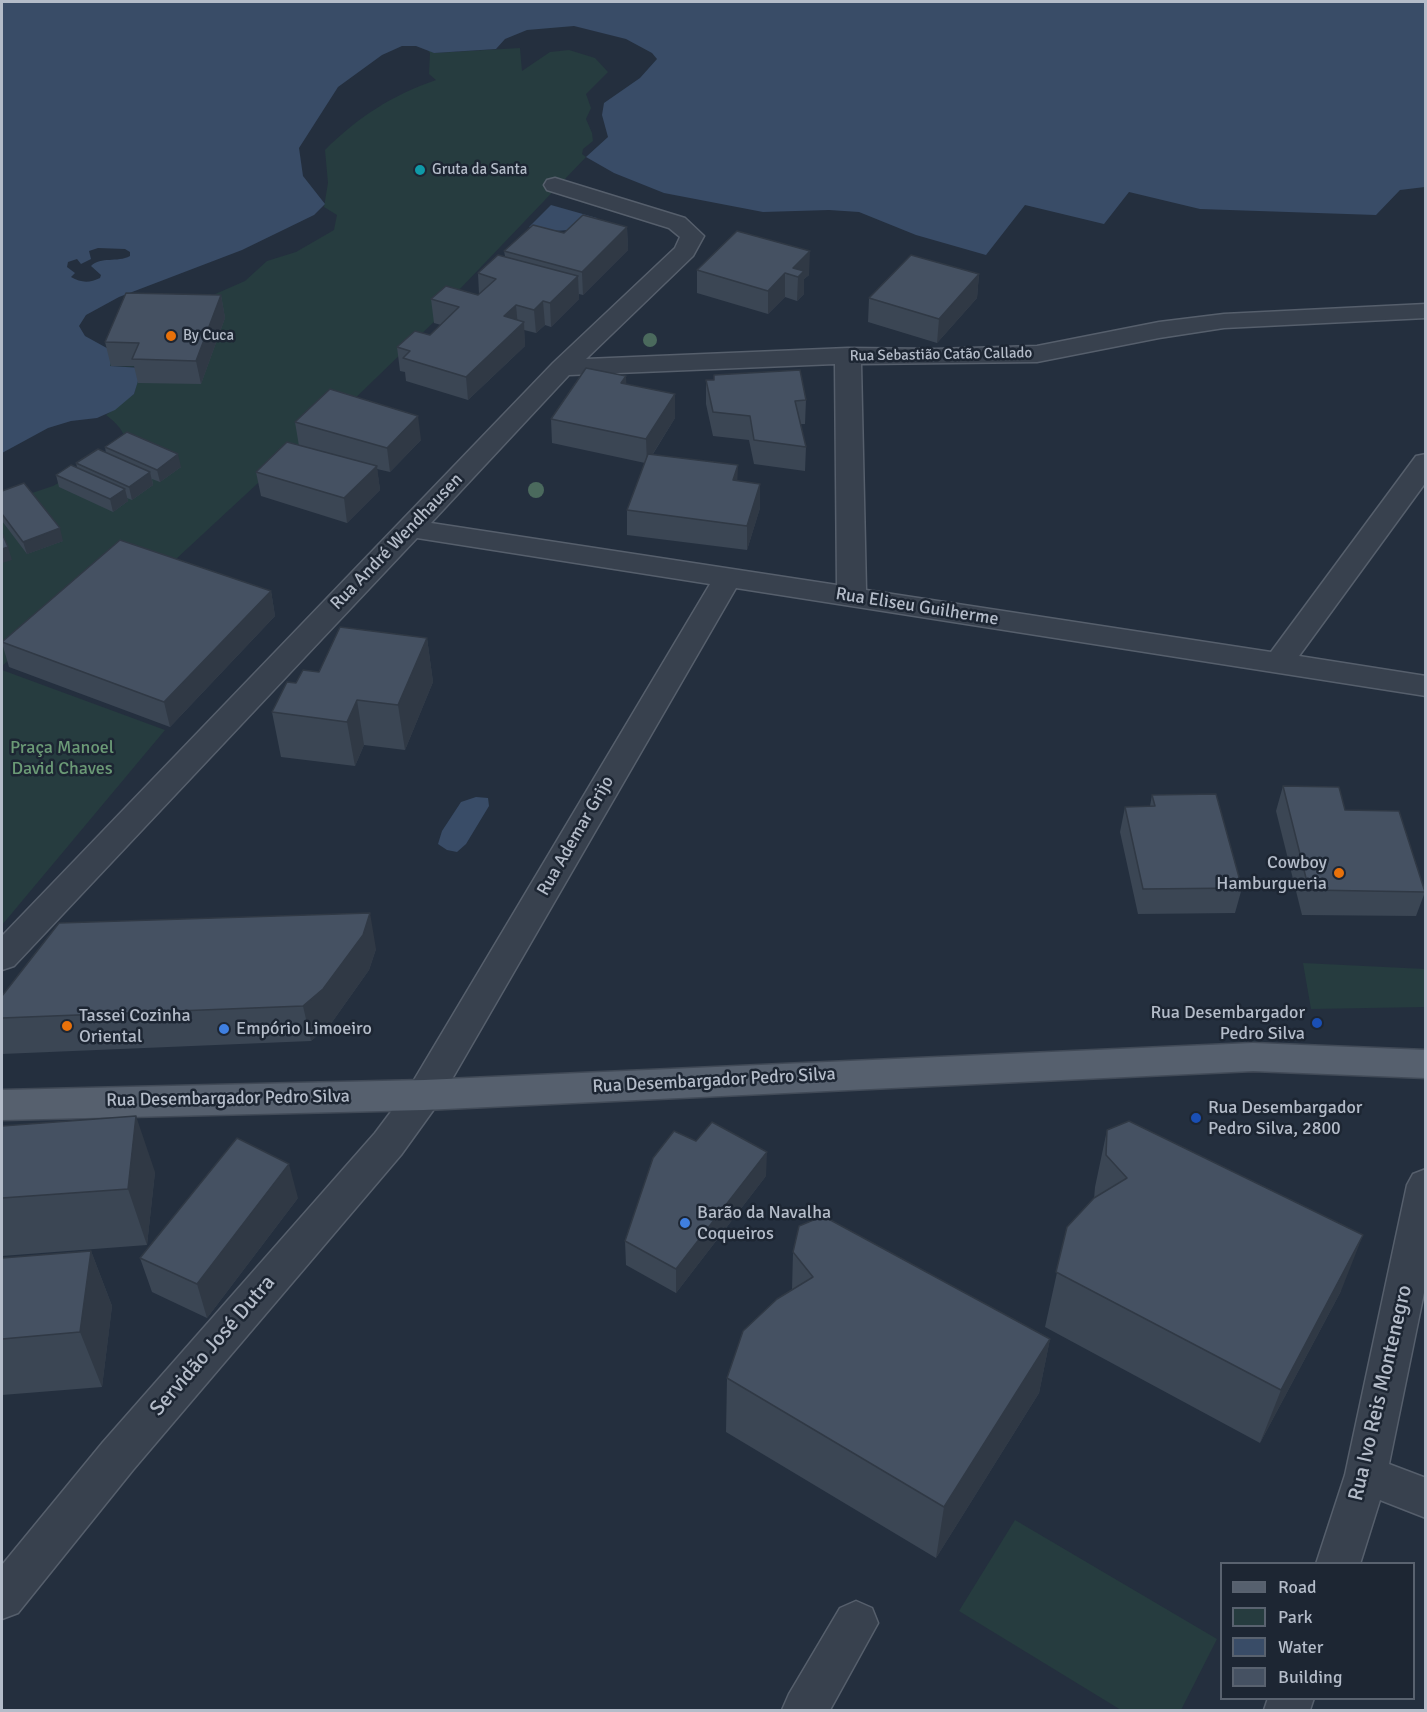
<!DOCTYPE html>
<meta charset="utf-8">
<style>
body{margin:0}
#map{position:relative;width:1427px;height:1712px;overflow:hidden;background:#242f3e;font-family:Signika,sans-serif}
canvas{display:block}
.frame{position:absolute;inset:0;border:3px solid #b4bcc9;pointer-events:none}
.legend{position:absolute;left:1220px;top:1562px;width:195px;height:138px;box-sizing:border-box;background:#1d2633;border:2px solid #59626f;margin:0;padding:8px 10px;list-style:none;font-size:18px;color:#b4bcc9}
.legend li{display:flex;align-items:center;gap:12px;height:30px}
.legend b{width:30px;border:2px solid #59626f}
</style>
<div id="map">
<canvas width="1427" height="1712"></canvas>
<div class="frame"></div>
<ul class="legend">
<li><b style="height:8px;background:#56606e"></b>Road</li>
<li><b style="height:16px;background:#263c3f"></b>Park</li>
<li><b style="height:16px;background:#394c67"></b>Water</li>
<li><b style="height:16px;background:#455162"></b>Building</li>
</ul>
</div>
<script>
const g = document.querySelector('canvas').getContext('2d');
g.lineJoin = 'round';
function fill(path, color) { g.fillStyle = color; g.fill(path, 'evenodd'); }
function stroke(path, color, width, dash) { g.strokeStyle = color; g.lineWidth = width; g.lineCap = dash ? 'butt' : 'round'; g.setLineDash(dash || []); g.stroke(path); }
function label(font, color, halo, rows, align = 'center') {
  g.font = font + ' Signika,sans-serif'; g.lineWidth = 5; g.setLineDash([]); g.textBaseline = 'middle'; g.strokeStyle = halo; g.fillStyle = color; for (const [text, x, y, turn = 0] of rows) {
    g.save(); g.translate(x, y); g.rotate((+turn || 0) * Math.PI / 180); g.textAlign = isNaN(turn) ? turn : align; if (halo) g.strokeText(text, 0, 0); g.fillText(text, 0, 0); g.restore();
  }
}
fill(new Path2D(`
 M426,48L434,53L520,48L522,71L550,52L569,50L595,58L608,72L586,94L591,108L586,119L592,133L593,141L583,149L582,154L586,157L437,313L441,315L345,408L340,407L162,572L125,559L2,666V503L53,486L125,445C127,432 115,422 106,415L134,394L141,367L109,366L113,354L197,302L245,281L267,261L296,252L334,230L337,215L324,207L328,183L325,150C357,118 392,95 436,80L429,74L430,53Z
 M2,670L165,730L2,925Z
 M1303,963L1425,969V1007L1311,1009Z
 M1015,1520L1217,1639L1181,1710H1121L959,1611Z`), '#263c3f');
fill(new Path2D(`
 M2,2H1425V187L1400,190L1376,215L1200,209L1129,192L1104,224L1025,205L986,255L916,235L859,212L829,210L763,212L664,193L614,173L586,157L608,137L602,115L604,103L640,78L657,59L652,53L626,39L574,26L527,30L505,39L496,49L434,53L416,46H402L382,55L338,87L299,148L303,176L325,204L314,215L242,250L119,297L86,315L79,326L85,336L114,352L110,366L142,368L134,394L115,410L97,418L71,421L48,428L2,453ZM98,248L125,249L130,252V256C117,263 101,256 91,266L101,275L100,278C90,283 81,283 71,277L75,273L67,267L68,262L77,259L81,264L91,259L89,251Z
 M551,205L597,218C582,233 548,233 529,227Z
 M476,797L488,798L489,806L466,844L457,852L447,850L438,844L442,831L461,802Z`), '#394c67');
const street = new Path2D(`
 M555,178L685,218L704,236L693,256L586,359L848,348L936,349L1037,346L1159,322L1224,314L1426,304V318L1224,328L1159,338L1037,362L861,364L866,590L1271,652L1416,456L1426,454V482L1299,656L1426,676V696L736,588L437,1105L401,1155L133,1470L18,1613L2,1619V1565L103,1442L375,1133L411,1085L710,584L417,538L14,966L2,970V936L553,363L675,248L680,237L669,228L547,190L544,185L547,180ZM835,364L837,585L431,523L569,375Z
 M1426,1169V1283L1389,1464L1426,1478V1518L1380,1500L1360,1564H1316L1345,1475L1407,1185L1413,1174Z
 M856,1601L872,1608L878,1623L830,1710H782L789,1694L840,1608Z
 M1268,1698H1314L1310,1710H1264Z`);
const primary = new Path2D(`
 M1253,1043L1426,1050V1078L1253,1071L424,1110L2,1120V1090L424,1080Z`);
stroke(street, '#565f6c', 3);
stroke(primary, '#414a57', 3);
fill(street, '#38414e');
fill(primary, '#56606e');
g.fillStyle = '#4b6a5d';
for (const [x, y, r] of [
 [650,340,7],
 [536,490,8]
]) { g.beginPath(); g.arc(x, y, r, 0, 2 * Math.PI); g.fill(); }
fill(new Path2D(`
 M627,227L628,250L583,295L579,294V299L551,327L545,325L536,333L524,330L525,346L468,400L406,381L405,372L400,371L397,347L430,335L441,325L434,323L431,299L478,295L479,294L478,273L505,256L504,251L564,233Z
 M697,270L809,275L804,279V294L797,301L785,297L768,314L697,293Z
 M979,274L977,298L937,343L868,322L869,298Z
 M221,295L225,318L201,384L138,383L134,366H111L105,342Z
 M714,375L806,400L805,424H800L806,447L805,471L754,464L749,440L713,436L706,404V380H714Z
 M626,376V384L675,418L653,454L737,481L760,484V508L747,550L627,535V510L645,463L552,443L551,419Z
 M295,422L421,440L390,472L377,469L380,490L347,523L261,496L256,472L299,446Z
 M105,447L181,467L160,482L152,479L153,485L132,500L127,498L128,501L113,512L59,487L56,475L77,467L76,463L106,453Z
 M2,491L63,541L27,554L2,521Z
 M271,591L275,616L170,727L9,667L2,643V641Z
 M427,638L433,682L405,750L364,745L355,766L281,757L272,712L296,683L319,672Z
 M1283,786L1345,810L1425,892L1416,916L1302,915L1276,811Z
 M1152,795L1242,888L1235,913L1138,914L1120,832L1125,807L1150,806Z
 M376,949L369,970L330,1025L311,1041L2,1054V996Z
 M2,1126L155,1172L147,1245L2,1256Z
 M1107,1130L1341,1291L1260,1443L1045,1327L1067,1227L1094,1199L1095,1187Z
 M766,1176L676,1293L626,1265L625,1241Z
 M298,1198L207,1318L152,1292L140,1258Z
 M91,1251L112,1306L102,1387L2,1395V1258Z
 M793,1252L1050,1339L1039,1393L936,1558L726,1432L727,1378L792,1290Z`), '#3b4654');
fill(new Path2D(`
 M627,227L628,250L583,295L582,272Z
 M810,251L809,275L804,279V294L797,301L798,277L793,268Z
 M785,273V297L768,314V291Z
 M979,274L977,298L937,343L939,319Z
 M578,276L579,299L551,327L550,303Z
 M221,295L225,318L201,384L196,361Z
 M543,301L545,325L536,333L534,310Z
 M516,305L518,327L524,322L525,346L468,400L466,377L504,316Z
 M626,376L627,400L621,383Z
 M675,394V418L647,463L646,439Z
 M418,416L421,440L390,472L387,448Z
 M178,454L181,467L160,482L157,470Z
 M738,465L737,489L733,480Z
 M377,466L380,490L347,523L344,498Z
 M150,472L153,485L132,500L129,487Z
 M760,484V508L747,550V526Z
 M125,489L128,501L113,512L110,499Z
 M60,528L63,541L27,554L23,542Z
 M8,547L12,560L2,563V549Z
 M271,591L275,616L170,727L164,702Z
 M427,638L433,682L405,750L398,705Z
 M357,700L364,745L355,766L347,722Z
 M370,913L376,949L369,970L330,1025L311,1041L303,1006Z
 M136,1116L155,1172L147,1245L128,1189Z
 M767,1152L766,1176L676,1293V1269Z
 M289,1164L298,1198L207,1318L197,1284Z
 M1363,1235L1341,1291L1260,1443L1281,1390Z
 M91,1251L112,1306L102,1387L80,1332Z
 M1050,1339L1039,1393L936,1558L944,1507Z`), '#303945');
const building = new Path2D(`
 M583,215L627,227L582,272L504,251L533,225L564,233Z
 M737,231L810,251L793,268L804,271L798,277L785,273L768,291L697,270Z
 M498,255L578,276L550,303L543,301L534,310L516,305L504,316L524,322L466,377L403,358L410,351L397,347L415,331L430,335L459,307L431,299L446,286L478,295L496,279L478,273Z
 M911,255L979,274L939,319L869,298Z
 M126,293L221,295L196,361L132,359L139,343L105,342Z
 M586,368L626,376L621,383L675,394L646,439L551,419Z
 M800,370L806,400L795,401L806,447L754,440L750,416L713,412L706,380H714V375Z
 M330,389L418,416L387,448L295,422Z
 M127,432L178,454L157,470L105,447Z
 M287,442L377,466L344,498L256,472Z
 M98,449L150,472L129,487L76,463Z
 M648,454L738,465L733,480L760,484L747,526L627,510Z
 M71,465L125,489L110,499L56,475Z
 M24,483L60,528L23,542L2,514V491Z
 M2,533L8,547L2,549Z
 M120,540L271,591L164,702L2,642Z
 M340,627L427,638L398,705L357,700L347,722L272,712L287,682L296,683L303,670L319,672Z
 M1283,786L1339,787L1345,810L1399,811L1425,892L1309,890Z
 M1216,794L1242,888L1143,889L1125,807L1155,806L1152,795Z
 M370,913L363,935L323,989L303,1006L2,1018V996L59,923Z
 M136,1116L128,1189L2,1198V1126Z
 M1129,1121L1363,1235L1281,1390L1056,1272L1067,1227L1094,1198L1127,1178L1106,1155L1107,1130Z
 M712,1122L767,1152L676,1269L625,1241L653,1158L674,1131L696,1141Z
 M237,1138L289,1164L197,1284L140,1258Z
 M823,1216L1050,1339L944,1507L727,1378L743,1331L777,1299L813,1277L793,1252L799,1226Z
 M91,1251L80,1332L2,1339V1258Z`);
fill(building, '#455162');
stroke(building, '#303945', 1.5);
for (const [x, y, r, color] of [
 [420,170,6,"#0f9aa8"],
 [171,336,6,"#e8710a"],
 [1339,873,6,"#e8710a"],
 [1317,1023,6,"#1a4fb4"],
 [67,1026,6,"#e8710a"],
 [224,1029,6,"#3f7fe0"],
 [1196,1118,6,"#1a4fb4"],
 [685,1223,6,"#3f7fe0"]
]) { const dot = new Path2D(); dot.arc(x, y, r, 0, 2 * Math.PI); g.fillStyle = color; g.fill(dot); stroke(dot, '#1d2633', 2); }
label('15px', '#b4bcc9', '#1d2633', [
 ["Gruta da Santa",432,170],
 ["By Cuca",183,336]
], 'left');
label('15px', '#b4bcc9', '#1d2633', [
 ["Rua Sebastião Catão Callado",941,355,-1]
]);
label('18px', '#b4bcc9', '#1d2633', [
 ["Rua André Wendhausen",397,542,-46],
 ["Rua Eliseu Guilherme",917,607,9],
 ["Rua Ademar Grijo",576,836,-60],
 ["Rua Desembargador Pedro Silva",714,1081,-3],
 ["Rua Desembargador Pedro Silva",228,1099,-1]
]);
label('18px', '#6b9a76', '#1d2633', [
 ["Praça Manoel",62,748],
 ["David Chaves",62,769]
]);
label('18px', '#b4bcc9', '#1d2633', [
 ["Cowboy",1327,863,"right"],
 ["Hamburgueria",1327,884,"right"],
 ["Rua Desembargador",1305,1013,"right"],
 ["Pedro Silva",1305,1034,"right"],
 ["Tassei Cozinha",79,1016],
 ["Oriental",79,1037],
 ["Empório Limoeiro",236,1029],
 ["Rua Desembargador",1208,1108],
 ["Pedro Silva, 2800",1208,1129],
 ["Barão da Navalha",697,1213],
 ["Coqueiros",697,1234]
], 'left');
label('21px', '#b4bcc9', '#1d2633', [
 ["Servidão José Dutra",213,1346,-49],
 ["Rua Ivo Reis Montenegro",1381,1393,-77]
]);
</script>
